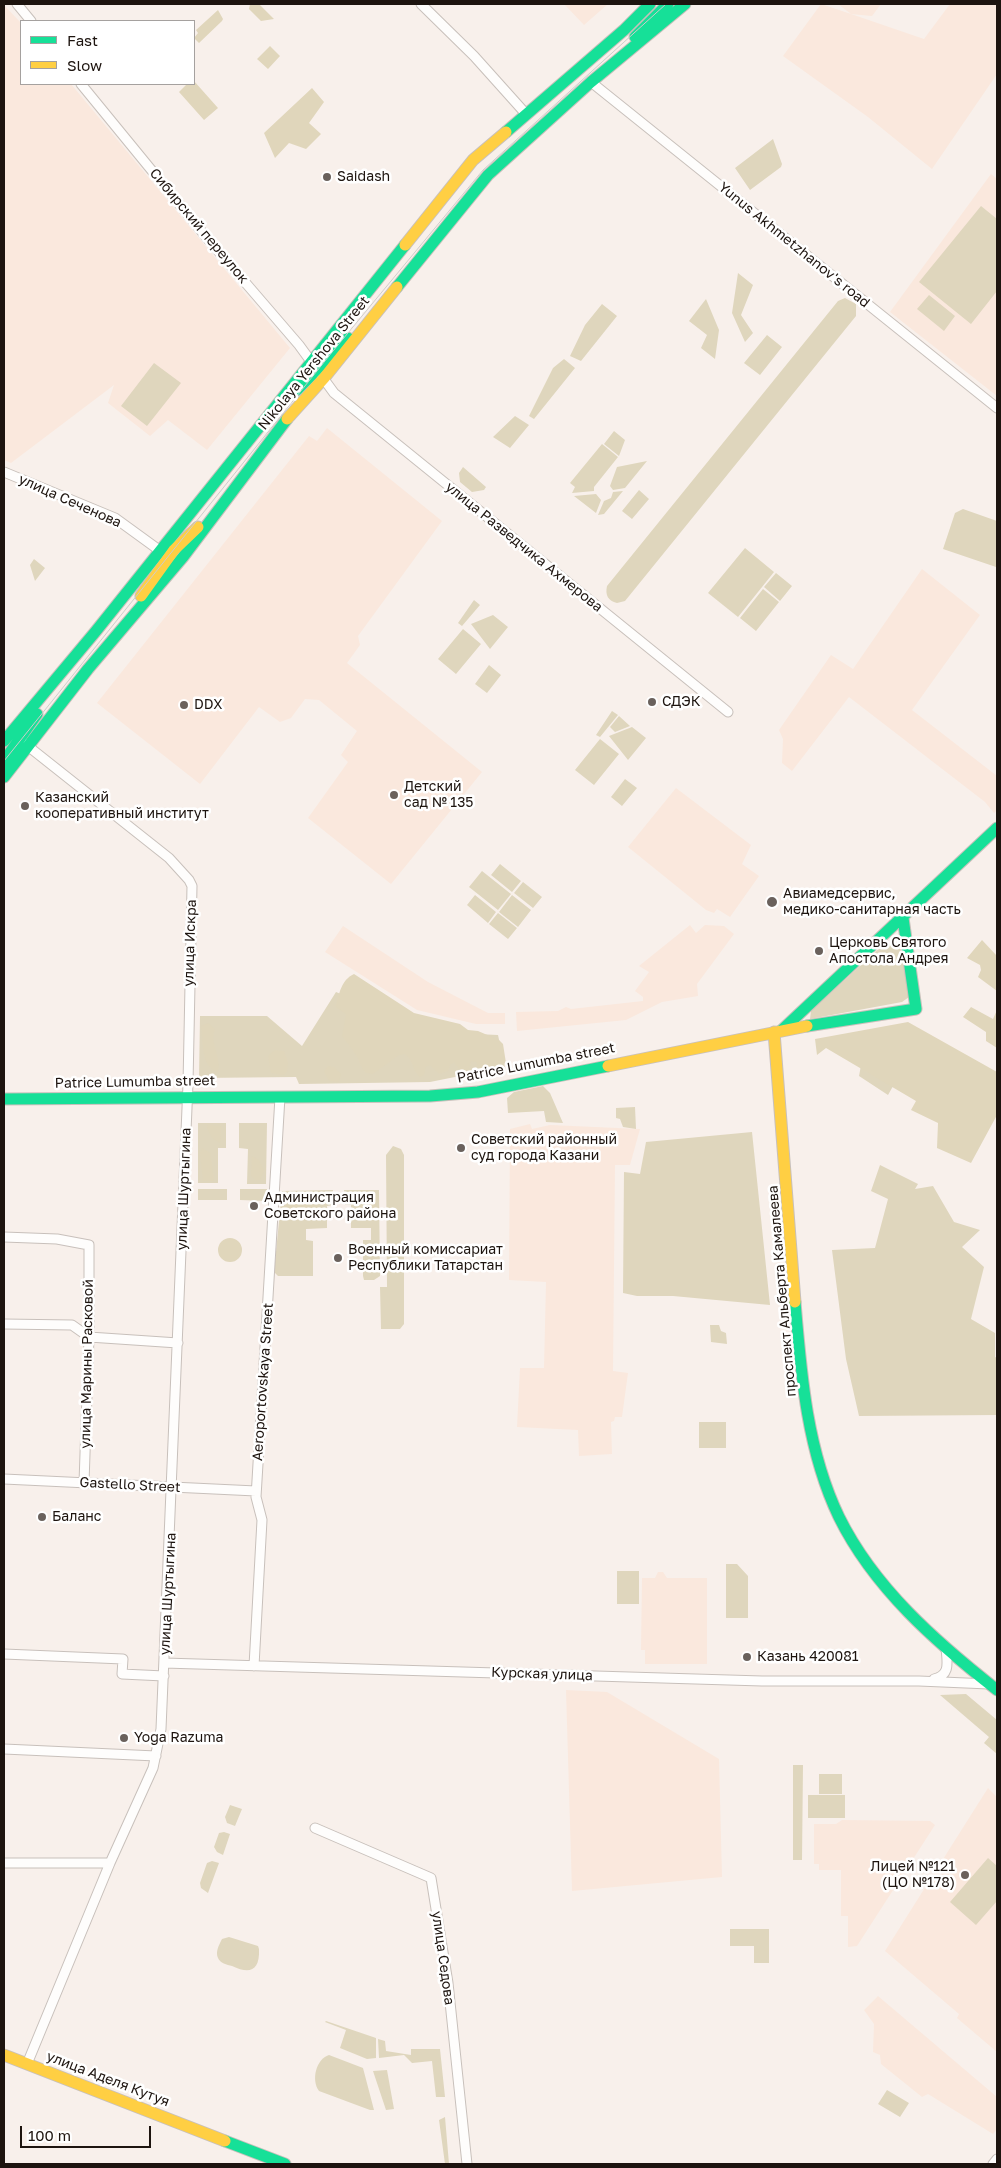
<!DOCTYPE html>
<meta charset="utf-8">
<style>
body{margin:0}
#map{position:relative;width:1001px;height:2168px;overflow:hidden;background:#f8f0eb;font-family:"Golos Text",sans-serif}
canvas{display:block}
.frame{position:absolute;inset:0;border:5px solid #1d140f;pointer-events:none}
.legend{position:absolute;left:20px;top:20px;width:175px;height:65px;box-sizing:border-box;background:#fff;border:1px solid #a5a19f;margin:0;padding:6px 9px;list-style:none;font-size:15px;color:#1d140f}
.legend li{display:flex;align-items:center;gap:10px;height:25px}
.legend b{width:25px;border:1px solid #a5a19f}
.scale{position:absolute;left:20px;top:2126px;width:131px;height:22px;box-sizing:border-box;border:2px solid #1d140f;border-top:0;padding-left:6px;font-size:15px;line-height:18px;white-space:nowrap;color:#1d140f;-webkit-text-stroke:4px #fff;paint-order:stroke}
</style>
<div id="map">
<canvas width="1001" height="2168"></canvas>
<div class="frame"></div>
<ul class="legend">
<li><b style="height:6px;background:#16e098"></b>Fast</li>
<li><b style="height:6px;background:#ffcf43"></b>Slow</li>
</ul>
<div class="scale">100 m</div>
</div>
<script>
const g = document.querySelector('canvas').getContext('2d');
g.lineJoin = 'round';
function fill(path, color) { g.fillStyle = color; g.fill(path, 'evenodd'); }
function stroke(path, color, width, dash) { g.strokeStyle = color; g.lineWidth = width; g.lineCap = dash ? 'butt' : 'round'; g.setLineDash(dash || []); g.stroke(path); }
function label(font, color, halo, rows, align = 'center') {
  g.font = font + ' "Golos Text",sans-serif'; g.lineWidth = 5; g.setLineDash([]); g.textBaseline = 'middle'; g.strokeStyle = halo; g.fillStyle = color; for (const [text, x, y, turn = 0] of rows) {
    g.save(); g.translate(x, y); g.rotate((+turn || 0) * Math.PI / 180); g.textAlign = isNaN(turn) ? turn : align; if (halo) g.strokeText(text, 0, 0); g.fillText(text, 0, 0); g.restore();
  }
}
fill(new Path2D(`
 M564,4H608L584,25Z
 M821,4L851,14L838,4H881L872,16L851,14L924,39L950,4H997V74L932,169L868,117L783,56Z
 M4,5L21,23V84H71L290,348L207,450L168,420L150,436L108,403L114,385L11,463L4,460Z
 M991,174L997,179V396L890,312Z
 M327,428L442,521L358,636L360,645L347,663L482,772L391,884L308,818L348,762L341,755L357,731L319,700L305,699L291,718L280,722L259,707L200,784L97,703L309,436L317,441Z
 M922,569L980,615L912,710L997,776V810L994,813L985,802L849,697L792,771L782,763L783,739L779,730L831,655L853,669Z
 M676,788L751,845L742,864L759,876L730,917L717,909L714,913L706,910L628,847Z
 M690,925L696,933L705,925L724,926L734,934L697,984L698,996L662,1002L626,1020L517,1031L516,1012L558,1011L566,1007L571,1009L643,1001V997L635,991L649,972L639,966Z
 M343,926L428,982L488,1013H505V1024H476L417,1010L325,952Z
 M530,1124L532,1129L550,1125L640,1129L630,1165H615L613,1371L628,1373L622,1417H615L614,1421L611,1422L612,1454L579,1456L578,1430L517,1427L520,1368H544L546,1282L509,1280L510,1129Z
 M658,1572H663L667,1578H707V1664H645V1650H641L642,1578H655Z
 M566,1690L607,1692L719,1759L722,1877L572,1891Z
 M988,1788L997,1797V2052L957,2018L959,2014L885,1951Z
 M842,1820L930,1821L935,1825L857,1946L848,1947V1916H841V1870H819V1864H814V1824H836Z
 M878,1996L997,2097V2129L993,2134L928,2094L922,2097L881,2064L880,2055L873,2052L874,2024L864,2010Z`), '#fae8dd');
fill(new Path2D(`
 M773,139L782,164L781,167L750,190L735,168Z
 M981,206L997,219V291L971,324L919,282Z
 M738,273L753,285L741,315L753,333L745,342L732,313Z
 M929,295L955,316L944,331L917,309Z
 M845,298L856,304V316L625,601L617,603C608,601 605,595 607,586L838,301Z
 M706,299L719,330L715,359L701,348L707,335L689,321Z
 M602,304L617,316L581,361L570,356L585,325Z
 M767,335L782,347L760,375L744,363Z
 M564,359L575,368L534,419L529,416L553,368Z
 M154,363L181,383L147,426L121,406Z
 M515,416L529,425L510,448L493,437Z
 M614,431L625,440L619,456L604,444Z
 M602,444L618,457L594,487V491L572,493L575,487L570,483Z
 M647,461L625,488L613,490L610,486L617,467Z
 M463,467L486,487L484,490L472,492L460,482L459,473Z
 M639,490L649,499L632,519L622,511Z
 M623,491L604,514L598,515L604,501L611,498L613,492Z
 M596,494L601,500L596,513L574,496Z
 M963,509L997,521L996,567L943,549L955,513Z
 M745,548L774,572L738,617L708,593Z
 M34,559L45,568L35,581L30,565Z
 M776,573L792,586L780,601L764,587Z
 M763,589L779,602L756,631L740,618Z
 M474,600L480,605L462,626L458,623Z
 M493,615L508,627L490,649L471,624Z
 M463,629L481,644L456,674L438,659Z
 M489,665L501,675L487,693L475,684Z
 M612,711L618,715L600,737L596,735Z
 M619,716L630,726L615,732L610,727Z
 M632,727L646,738L628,760L609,736Z
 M600,739L619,754L594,785L575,770Z
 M625,779L637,788L622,806L611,797Z
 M500,864L521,881L512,892L491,875Z
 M482,871L511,894L498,910L469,887Z
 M523,882L542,897L533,908L514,893Z
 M475,895L496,912L488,923L467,905Z
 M512,895L531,910L518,927L499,912Z
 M498,913L517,928L508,939L489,924Z
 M885,943L904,947L909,997L902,1002L810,1019L811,1011Z
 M336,992L434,1032L498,1035L505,1067L430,1082L299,1084L296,1077L199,1078L200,1016H267L302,1046Z
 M909,1058L888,1095L859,1076L862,1060Z
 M543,1086L550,1093L563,1123L546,1122L544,1111L508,1113L507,1098L514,1092Z
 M635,1107L636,1129L623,1127L620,1119L616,1118V1108Z
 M198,1123H226V1148H218V1183H198Z
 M239,1123H267L266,1184H247L248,1149L239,1148Z
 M752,1132L770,1305L673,1296H637L623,1293L624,1172L640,1174L646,1142Z
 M393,1146L401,1149L404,1155V1324L400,1329H381L380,1287H387L386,1155Z
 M880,1165L918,1184L915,1189L933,1186L954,1222L980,1230L962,1247L984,1267L971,1319L995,1333V1357L997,1358V1415L859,1416L846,1359L832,1250L875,1248L888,1199L871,1191Z
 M198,1189H227V1200H198Z
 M240,1189H267V1201L240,1200Z
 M333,1190V1205L327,1206V1228L306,1229V1240L313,1241V1276H278L274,1272L282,1191Z
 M344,1190H379L380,1276L374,1280H364L363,1276V1240H371V1228H351V1205H345Z
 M710,1325H719L721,1331L726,1333L727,1344L711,1342Z
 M699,1422H726V1448H699Z
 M726,1564H737L748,1576V1618H726Z
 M617,1571H639V1604H617Z
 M966,1694L997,1720V1754L984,1743L989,1737L940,1695Z
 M793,1765H803L802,1860H793Z
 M819,1774H842V1794H819Z
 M808,1795H845V1818H808Z
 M230,1805L242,1809L235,1826L227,1823L225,1817Z
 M224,1832L230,1834L223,1855L217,1852L214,1847L219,1833Z
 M988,1858L997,1866V1901L976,1925L950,1902Z
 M212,1861L219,1863L208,1893L201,1888L200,1883L207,1863Z
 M730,1929H769V1963H754V1946H730Z
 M229,1937L258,1946L259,1949C260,1972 249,1974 232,1966C227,1965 220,1963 218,1958C215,1952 219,1945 222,1939Z
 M326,2021L376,2038V2058L367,2059L340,2048L346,2030L325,2022Z
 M378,2039L385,2041L386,2051L411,2055V2049H440L445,2097H436L432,2061L412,2063L404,2055L379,2058Z
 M329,2055L363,2068L374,2110H370L319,2091C311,2080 316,2059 329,2055Z
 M387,2070L394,2109L386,2110L373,2071Z
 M887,2090L909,2103L900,2117L878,2104Z
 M445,2117L449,2164H445L439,2120Z`), '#dfd6bd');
fill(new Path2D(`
 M250,4H259L274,19L261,21L249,9Z
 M218,10L223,19L222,21L199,43L194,38L198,33L196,30Z
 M270,46L280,56L268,69L257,59Z
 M194,81L218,108L204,120L179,92L187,84H194Z
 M312,88L324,102L309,123L321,134L306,149L289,143L275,158L264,133Z
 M982,940L997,956V991L978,977L981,970L980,965L967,958Z
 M354,974L414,1013L460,1024L468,1030L478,1031L499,1040L503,1044L506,1063L480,1070L476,1062L471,1061L469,1070L462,1073L454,1062L450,1065L448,1071L439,1074L430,1065L426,1067L424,1075L420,1077C412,1071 415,1062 405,1054L399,1055L373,1074C360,1073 362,1064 356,1055C352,1049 347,1042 342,1036L346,1014L336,1007C339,994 341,980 354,974Z
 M971,1007L993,1019L997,1010V1048L986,1041V1032L963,1017Z
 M908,1022L997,1072V1115L971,1163L937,1148L938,1123L911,1110L916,1101L826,1048L817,1055L815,1039Z
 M208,1023L215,1029C209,1043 222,1057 218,1072C201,1068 203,1040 201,1026Z
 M275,1050L284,1051L288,1063L287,1072L284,1075L271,1073L268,1056Z
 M328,1066L334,1067L341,1074L339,1082L329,1081L324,1071Z
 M208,1125L221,1126L220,1143L212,1138L207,1128Z
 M202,1148L210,1153L214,1179L213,1181H203L200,1153Z
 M252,1156L259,1160L264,1171L260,1180H255L251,1176Z
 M284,1194H301L323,1209V1212L317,1216H283L281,1215Z
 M375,1195L378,1196L373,1218L352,1217L353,1211Z
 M218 1250a12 12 0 1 1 24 0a12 12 0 1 1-24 0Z`), '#e0d6bb');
const street = new Path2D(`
 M17,4L31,21
 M421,4L474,56L526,114
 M591,82L997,408
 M81,84L207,238L299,345L334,393L728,712
 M4,472L115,518L159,550
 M24,743L169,858L189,880L192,886L188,1084L161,1729L153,1768L110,1863L27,2064
 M4,1237L57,1239L89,1245V1337L84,1483
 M4,1324L72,1325L89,1337L178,1343
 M4,1479L256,1491
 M4,1654L123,1659L122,1674L164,1676
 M164,1663L762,1681H919L989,1684
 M254,1666L262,1520L256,1497L280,1097
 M934,1679C951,1675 947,1662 946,1648
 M4,1749L156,1756
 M315,1828L431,1878L448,1983L467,2164
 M4,1863H110
 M993,2164L997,2159`);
const fast = new Path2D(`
 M635,37L668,4
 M506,132L624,30L650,4
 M397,287L488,175L591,82L685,4
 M297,390L348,338
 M4,741L96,631L405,245
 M4,761L37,714
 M4,777L88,669L183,557L287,419
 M807,1026L916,1009L903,918
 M782,1030L997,828
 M4,1099L430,1096L478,1092L608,1066
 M795,1302C801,1374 807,1451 839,1517C874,1588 936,1642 997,1690
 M225,2141L285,2164`);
const slow = new Path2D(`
 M405,245L473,160L506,132
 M287,419L324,378L397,287
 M141,596L174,550L198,527
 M774,1032L795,1302
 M608,1066L807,1026
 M4,2055L225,2141`);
stroke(street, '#c8c0bb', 11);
stroke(fast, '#c8c0bb', 13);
stroke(slow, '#c8c0bb', 13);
stroke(street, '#fefdfc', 9);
stroke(fast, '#16e098', 11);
stroke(slow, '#ffcf43', 11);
stroke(new Path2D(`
 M4,761L333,351L483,170L666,4`), '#cfcccb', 1);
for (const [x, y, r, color] of [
 [327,177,5,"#6a615c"],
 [652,702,5,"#6a615c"],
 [184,705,5,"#6a615c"],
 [394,795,5,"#6a615c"],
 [25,806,5,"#6a615c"],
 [772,902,6,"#6a615c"],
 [819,951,5,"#6a615c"],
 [461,1148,5,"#6a615c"],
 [254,1206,5,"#6a615c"],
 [338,1258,5,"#6a615c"],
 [42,1517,5,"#6a615c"],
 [747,1657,5,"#6a615c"],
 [124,1738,5,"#6a615c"],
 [965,1875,5,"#6a615c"]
]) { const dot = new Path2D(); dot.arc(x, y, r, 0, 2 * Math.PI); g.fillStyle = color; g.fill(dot); stroke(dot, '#fff', 2); }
label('14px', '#1d140f', '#fff', [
 ["Saidash",337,177],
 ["СДЭК",662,702],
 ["DDX",194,705],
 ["Детский",404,787],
 ["сад № 135",404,803],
 ["Казанский",35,798],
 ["кооперативный институт",35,814],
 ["Авиамедсервис,",783,894],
 ["медико-санитарная часть",783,910],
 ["Церковь Святого",829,943],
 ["Апостола Андрея",829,959],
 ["Советский районный",471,1140],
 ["суд города Казани",471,1156],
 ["Администрация",264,1198],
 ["Советского района",264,1214],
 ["Военный комиссариат",348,1250],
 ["Республики Татарстан",348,1266],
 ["Баланс",52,1517],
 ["Казань 420081",757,1657],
 ["Yoga Razuma",134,1738],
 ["Лицей №121",955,1867,"right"],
 ["(ЦО №178)",955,1883,"right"]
], 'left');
label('14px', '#1d140f', '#fff', [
 ["Сибирский переулок",199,226,50],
 ["Yunus Akhmetzhanov's road",794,245,39],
 ["Nikolaya Yershova Street",314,363,-51],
 ["улица Сеченова",70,501,24],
 ["улица Разведчика Ахмерова",524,547,39],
 ["улица Искра",190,943,-88],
 ["Patrice Lumumba street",536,1063,-11],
 ["Patrice Lumumba street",135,1082,-1],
 ["улица Шуртыгина",184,1189,-88],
 ["проспект Альберта Камалеева",782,1291,-95],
 ["улица Марины Расковой",87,1364,-89],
 ["Aeroportovskaya Street",263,1382,-86],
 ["Gastello Street",130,1485,3],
 ["улица Шуртыгина",168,1594,-87],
 ["Курская улица",542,1674,2],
 ["улица Седова",443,1958,82],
 ["улица Аделя Кутуя",108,2079,21]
]);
</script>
